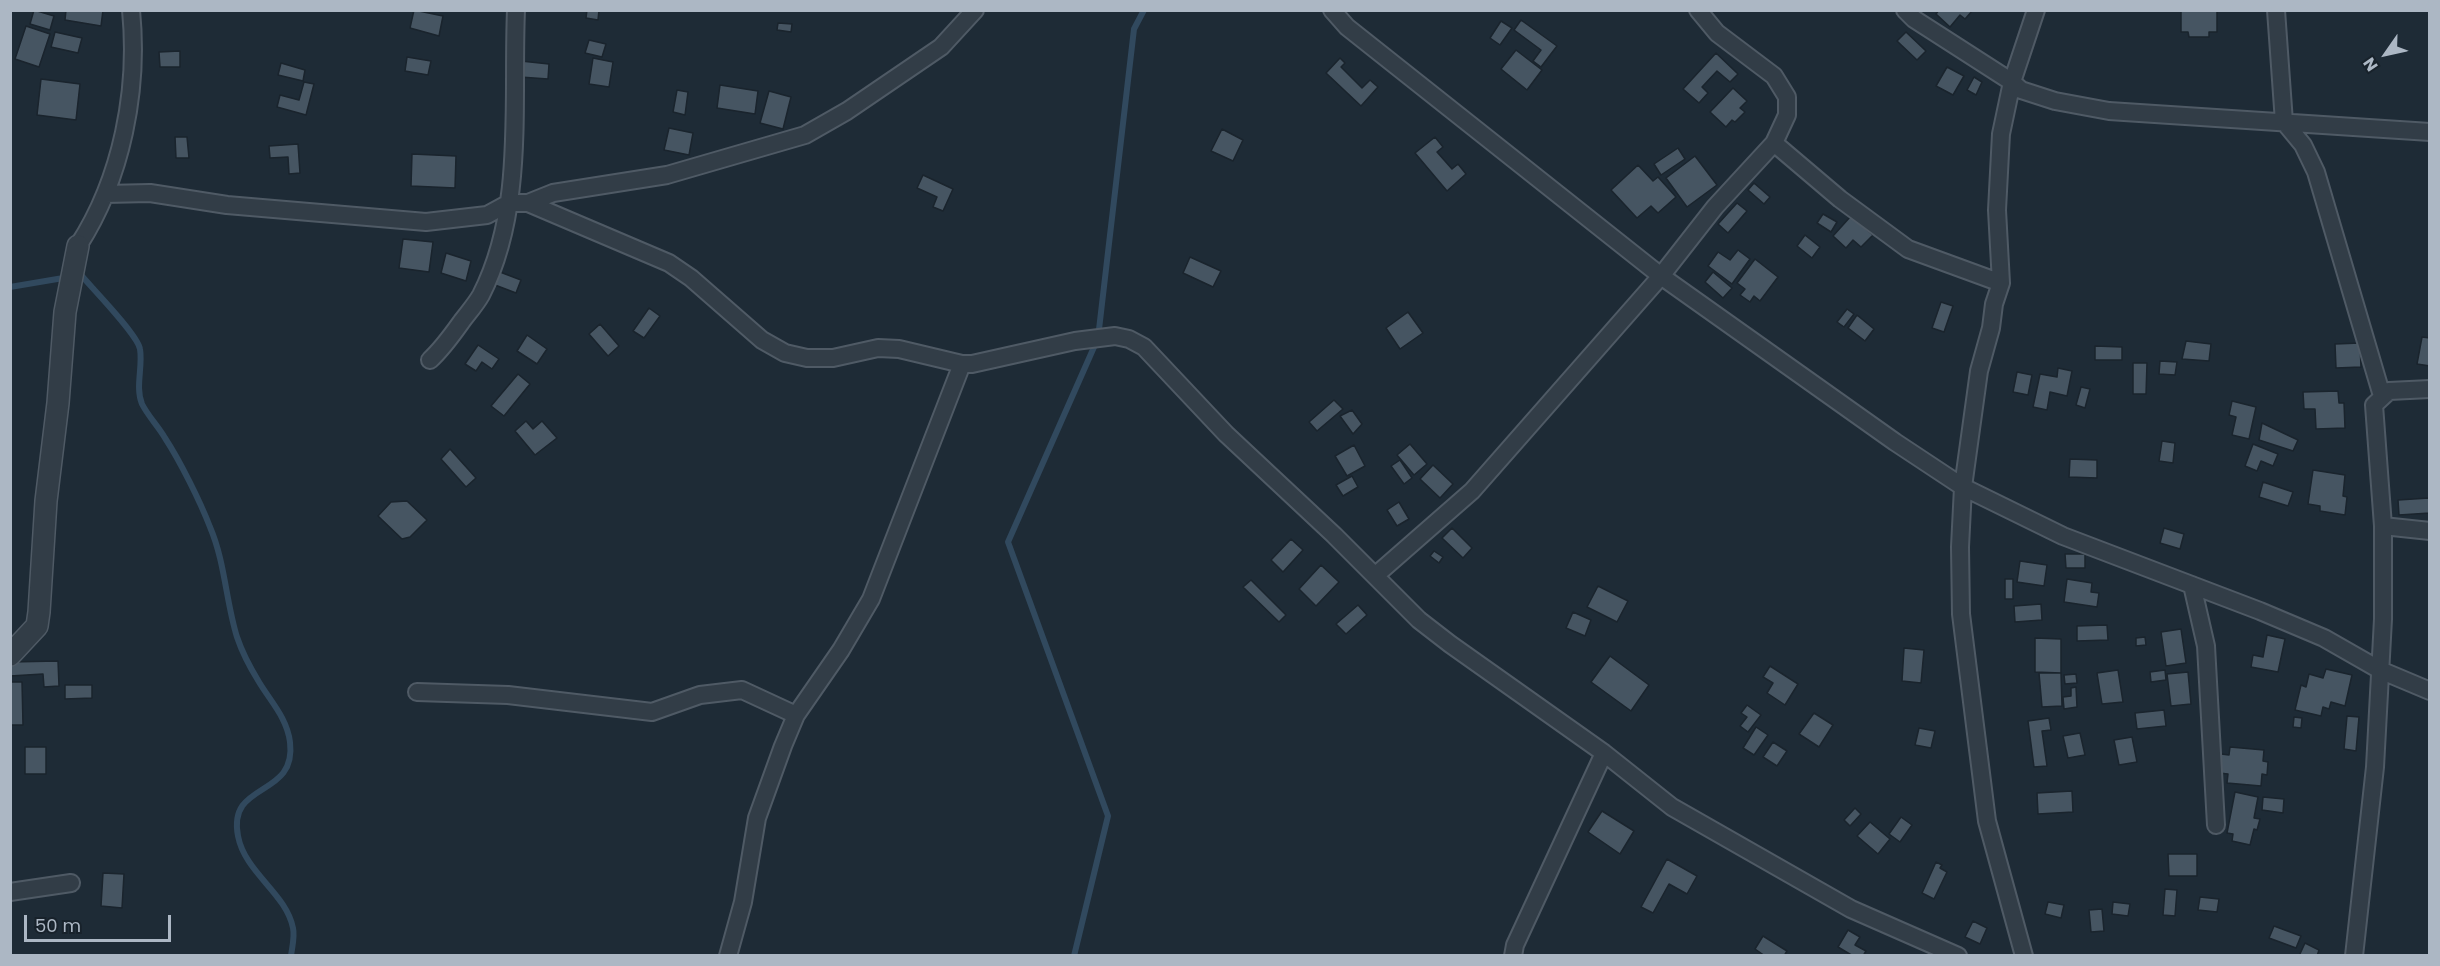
<!DOCTYPE html>
<style>
body{margin:0}
#map{position:relative;width:2440px;height:966px;overflow:hidden;background:#1e2b36;font-family:Poppins,sans-serif}
canvas{display:block}
.frame{position:absolute;inset:0;border:12px solid #acb7c4;pointer-events:none}
.north{position:absolute;left:2356px;top:24px;width:60px;height:60px;-webkit-text-stroke:4px #18222b;paint-order:stroke;rotate:236deg;font-size:16px;font-weight:700;line-height:24px;text-align:center;color:#acb7c4}
.north::after{content:'';display:block;margin:auto;width:21px;height:27px;background:#acb7c4;clip-path:polygon(50% 0,100% 100%,50% 72%,0 100%)}
.scale{position:absolute;left:24px;top:915px;width:147px;height:27px;box-sizing:border-box;border:3px solid #acb7c4;border-top:0;padding-left:8px;font-size:18px;line-height:21px;white-space:nowrap;color:#acb7c4;-webkit-text-stroke:4px #18222b;paint-order:stroke}
</style>
<div id="map">
<canvas width="2440" height="966"></canvas>
<div class="frame"></div>
<div class="north">N</div>
<div class="scale">50 m</div>
</div>
<script>
const g = document.querySelector('canvas').getContext('2d');
g.lineJoin = 'round';
function stroke(path, color, width, dash) { g.strokeStyle = color; g.lineWidth = width; g.lineCap = dash ? 'butt' : 'round'; g.setLineDash(dash || []); g.stroke(path); }
function fill(path, color) { g.fillStyle = color; g.fill(path, 'evenodd'); }
stroke(new Path2D(`
 M10,287L81,275C92,288 138,335 140,349C143,367 135,387 142,404C148,416 158,426 165,438C180,461 200,501 210,527C225,562 226,602 237,637C242,652 251,669 259,682C271,702 287,718 290,742C297,799 227,780 238,836C245,873 286,893 293,928C295,937 292,947 291,956
 M1074,956L1108,816L1008,542L1098,338L1134,29L1144,10`), '#31495e', 6);
const building = new Path2D(`
 M34,10L54,16L50,30L30,24Z
 M66,10H103L101,26L65,20Z
 M414,10L443,16L439,36L410,28Z
 M587,10H599L598,20L586,18Z
 M1939,10H1973L1965,19L1960,15L1950,27L1936,14Z
 M2181,10H2217V32H2209V37H2189L2188,32H2181Z
 M1521,20L1557,46L1541,67L1533,61L1541,50L1514,30Z
 M1501,21L1512,28L1500,45L1490,38Z
 M778,23L792,24L791,32L777,30Z
 M26,26L50,34L39,67L15,59Z
 M55,32L82,38L78,53L51,47Z
 M1906,32L1926,51L1917,60L1897,41Z
 M589,40L606,44L602,57L585,53Z
 M1516,50L1542,70L1527,90L1501,69Z
 M180,51V67H160L159,52Z
 M1716,53L1738,74L1730,82L1717,71L1702,87L1708,93L1699,103L1683,89Z
 M407,57L431,61L428,75L405,71Z
 M593,58L613,62L609,87L589,84Z
 M1340,58L1345,63L1341,67L1362,88L1370,80L1378,87L1361,106L1326,73Z
 M521,61L549,64L548,79L520,77Z
 M281,63L305,70L303,81L278,75Z
 M1947,67L1964,76L1953,95L1936,86Z
 M1974,77L1982,82L1976,95L1967,90Z
 M41,79L80,84L76,120L37,115Z
 M304,82L314,84L306,115L277,107L280,95L299,100Z
 M720,85L758,91L755,114L717,108Z
 M1733,88L1747,101L1740,108L1745,112L1735,122L1732,120L1726,127L1710,112Z
 M677,90L688,92L685,115L673,112Z
 M769,91L791,97L783,129L760,123Z
 M669,128L693,133L689,155L664,150Z
 M1222,129L1243,140L1233,161L1211,151Z
 M175,137H187L189,158H176Z
 M1435,137L1443,147L1437,152L1452,169L1458,164L1466,174L1447,191L1415,153Z
 M298,144L300,173L289,174L288,157L270,158L269,146Z
 M1678,148L1685,159L1661,175L1654,164Z
 M412,154L456,156L455,188L411,186Z
 M1695,156L1717,185L1687,207L1666,178Z
 M1638,165L1653,181L1658,177L1676,197L1658,213L1651,206L1637,218L1611,190Z
 M923,175L953,189L943,211L933,207L937,197L917,188Z
 M1754,183L1770,197L1764,204L1748,190Z
 M1737,203L1747,211L1728,233L1718,224Z
 M1823,214L1837,222L1831,232L1817,223Z
 M1851,216L1873,235L1861,247L1853,240L1846,248L1833,236Z
 M1805,235L1820,247L1812,258L1797,246Z
 M403,239L433,242L429,272L399,268Z
 M1738,250L1750,259L1732,284L1708,266L1718,252L1730,260Z
 M446,253L471,261L466,281L441,273Z
 M1190,257L1221,271L1213,287L1183,273Z
 M1755,259L1778,277L1760,301L1754,296L1750,302L1740,295L1745,289L1737,283Z
 M500,272L521,280L516,293L495,285Z
 M1713,272L1732,288L1723,298L1705,282Z
 M1941,302L1953,306L1944,332L1932,328Z
 M649,308L660,316L644,338L633,331Z
 M1847,309L1854,314L1844,327L1837,322Z
 M1408,312L1423,333L1400,349L1386,328Z
 M1857,315L1874,329L1865,341L1848,328Z
 M600,324L619,346L608,356L589,334Z
 M527,335L547,349L537,364L517,351Z
 M2422,337L2430,338V366L2417,364Z
 M2186,341L2211,344L2209,361L2182,359Z
 M2360,343L2361,367L2336,368L2335,344Z
 M478,345L499,359L492,369L482,362L476,371L465,364Z
 M2095,346L2122,347V360H2095Z
 M2160,361L2177,362L2175,375L2159,374Z
 M2133,363H2147L2146,394H2133Z
 M2058,368L2072,371L2067,396L2050,392L2047,410L2033,407L2040,374L2057,377Z
 M2017,372L2032,375L2028,395L2013,392Z
 M518,374L530,384L504,416L491,406Z
 M2081,387L2090,389L2085,408L2076,405Z
 M2338,391L2339,403H2344L2345,428L2316,429L2315,409H2304L2303,392Z
 M1334,400L1343,409L1317,431L1309,422Z
 M2232,401L2256,407L2249,439L2232,435L2236,417L2229,415Z
 M1352,410L1362,424L1353,434L1340,416Z
 M526,421L533,429L542,421L557,438L535,455L515,431Z
 M2262,423L2298,440L2293,451L2259,440Z
 M2162,441L2175,443L2173,463L2159,461Z
 M1410,444L1427,464L1414,475L1397,455Z
 M2253,444L2278,454L2273,466L2261,461L2257,471L2245,466Z
 M1354,445L1365,466L1347,476L1335,456Z
 M450,449L476,478L466,487L441,459Z
 M2070,459L2097,460V478L2069,477Z
 M1400,460L1412,478L1404,484L1391,466Z
 M1433,465L1453,484L1440,498L1420,479Z
 M2313,470L2345,475L2343,496L2347,497L2345,515L2320,511V506L2308,504Z
 M1352,476L1358,487L1343,496L1336,485Z
 M2263,482L2293,492L2288,506L2259,497Z
 M2429,498L2430,513L2399,515L2398,500Z
 M407,501L427,520L410,537L402,539L378,516L391,502Z
 M1399,502L1409,519L1397,526L1387,510Z
 M1452,528L1472,548L1463,558L1442,538Z
 M2164,528L2184,534L2180,549L2160,543Z
 M1291,539L1303,550L1283,572L1271,560Z
 M1434,551L1443,557L1439,563L1430,556Z
 M2065,554H2085V568H2066Z
 M2020,561L2047,565L2044,586L2017,582Z
 M1321,565L1339,582L1316,606L1299,589Z
 M2005,579H2013V599H2005Z
 M2067,579L2092,583L2091,592L2099,593L2097,607L2064,602Z
 M1251,580L1286,615L1279,622L1243,587Z
 M1598,586L1628,601L1617,622L1587,607Z
 M2041,604L2042,620L2015,622L2014,606Z
 M1358,605L1367,615L1346,634L1336,624Z
 M1573,612L1591,620L1585,636L1566,628Z
 M2107,625L2108,640L2077,641V626Z
 M2181,629L2186,663L2166,666L2161,632Z
 M2267,635L2285,639L2278,672L2251,667L2253,655L2263,657Z
 M2145,637L2146,645L2136,646V638Z
 M2035,638L2061,639V673L2035,672Z
 M1904,648L1924,650L1921,683L1902,681Z
 M1610,656L1649,685L1631,711L1591,682Z
 M58,661L59,686L44,687L43,674L10,676V662Z
 M1770,666L1798,684L1785,705L1767,693L1773,683L1763,677Z
 M2326,669L2352,675L2345,706L2331,702L2329,709L2323,707L2321,716L2295,710L2301,685L2306,687L2309,674L2323,678Z
 M2118,670L2123,702L2102,704L2097,673Z
 M2165,670L2166,680L2151,682L2150,672Z
 M2188,672L2191,704L2171,706L2167,674Z
 M2039,673H2061L2062,706L2042,707Z
 M2076,674L2077,683L2065,684L2064,675Z
 M10,682H22L23,725H10Z
 M65,685H92V698L65,699Z
 M2076,687L2077,707L2064,709L2063,697L2071,696V688Z
 M1747,705L1761,715L1748,732L1740,726L1747,717L1741,713Z
 M2164,710L2166,726L2137,729L2135,713Z
 M1814,713L1833,725L1819,747L1799,734Z
 M2347,716L2359,717L2356,751L2344,749Z
 M2294,717L2302,718L2301,728L2293,727Z
 M2049,718L2051,730L2042,731L2047,766L2034,767L2028,721Z
 M1756,727L1768,735L1754,755L1743,748Z
 M1919,728L1935,731L1931,748L1915,745Z
 M2080,733L2085,755L2068,758L2063,736Z
 M2132,737L2137,762L2119,765L2114,740Z
 M1773,742L1787,751L1777,766L1763,757Z
 M25,747H46V774H25Z
 M2230,747L2264,750L2263,761L2268,762L2267,775L2262,774L2261,786L2227,783L2228,774L2219,773L2221,754L2229,755Z
 M2072,791L2073,812L2038,814L2037,793Z
 M2235,792L2258,797L2254,818L2260,819L2257,830L2254,829L2250,845L2232,841L2233,834L2227,833Z
 M2263,797L2284,799L2283,813L2262,810Z
 M1855,808L1861,814L1850,826L1844,820Z
 M1602,811L1634,831L1620,854L1588,832Z
 M1901,817L1912,825L1900,842L1889,834Z
 M1870,822L1890,839L1878,854L1857,836Z
 M2168,854H2197V876H2169Z
 M1667,859L1697,876L1687,894L1669,884L1653,913L1641,907Z
 M1936,862L1942,865L1940,868L1947,872L1934,899L1922,893Z
 M103,873L124,874L122,908L101,906Z
 M2165,889L2177,890L2175,916L2163,915Z
 M2200,897L2219,899L2217,912L2198,910Z
 M2048,902L2064,905L2061,918L2045,914Z
 M2113,902L2130,904L2128,916L2112,914Z
 M2102,909L2104,931L2091,932L2089,910Z
 M1973,921L1987,928L1980,944L1965,937Z
 M2274,926L2301,936L2296,948L2269,938Z
 M1848,930L1860,937L1855,945L1866,951L1863,956H1853L1838,947Z
 M1763,936L1787,951L1784,956H1765L1755,949Z
 M2305,943L2319,950L2317,956H2299Z`);
fill(building, '#465562');
stroke(building, '#1a242d', 1.5);
const minor = new Path2D(`
 M1332,10L1347,27L1661,276L1895,442L1963,487L2063,536L2260,611L2324,638L2380,670L2430,691
 M1905,10L1914,19L2012,82L2021,90L2055,101L2109,111L2430,132
 M2276,10L2284,122L2303,145L2316,172L2382,396
 M1774,143L1840,199L1908,249L2001,283
 M105,194L150,193L227,205L426,222L487,215L509,203H528L669,263L691,278L762,340L785,353L807,358H833L878,348L899,349L962,364H972L1075,341L1115,336L1129,339L1144,347L1226,434L1334,535L1419,620L1450,644L1604,753L1672,807L1851,909L1958,956
 M528,203L553,193L667,175L805,135L847,111L941,47L975,10
 M78,246C122,178 139,90 131,10
 M430,360C443,348 452,335 462,321C468,313 476,304 481,295C525,209 512,104 516,10
 M2383,526L2430,531
 M1376,575L1472,491L1661,276L1715,207L1774,143L1787,115V97L1774,76L1717,33L1698,10
 M2192,585L2206,646L2216,825
 M417,692L508,695L652,712L700,695L742,690L796,715
 M10,892L71,883
 M728,956L743,902L757,818L783,746L796,715L841,650L871,599L962,364
 M1513,956L1515,945L1604,753
 M2024,956L1987,821L1961,614L1960,547L1963,487L1979,371L1991,328L1994,304L2001,283L1997,210L2001,134L2012,82L2036,10
 M2354,956L2375,767L2383,619V526L2374,405L2389,391L2430,389`);
const tertiary = new Path2D(`
 M10,655L37,626L39,612L46,501L58,403L65,312L78,246`);
stroke(minor, '#4f5a65', 20);
stroke(tertiary, '#4f5a65', 24);
stroke(minor, '#323d47', 16);
stroke(tertiary, '#323d47', 21);
</script>
